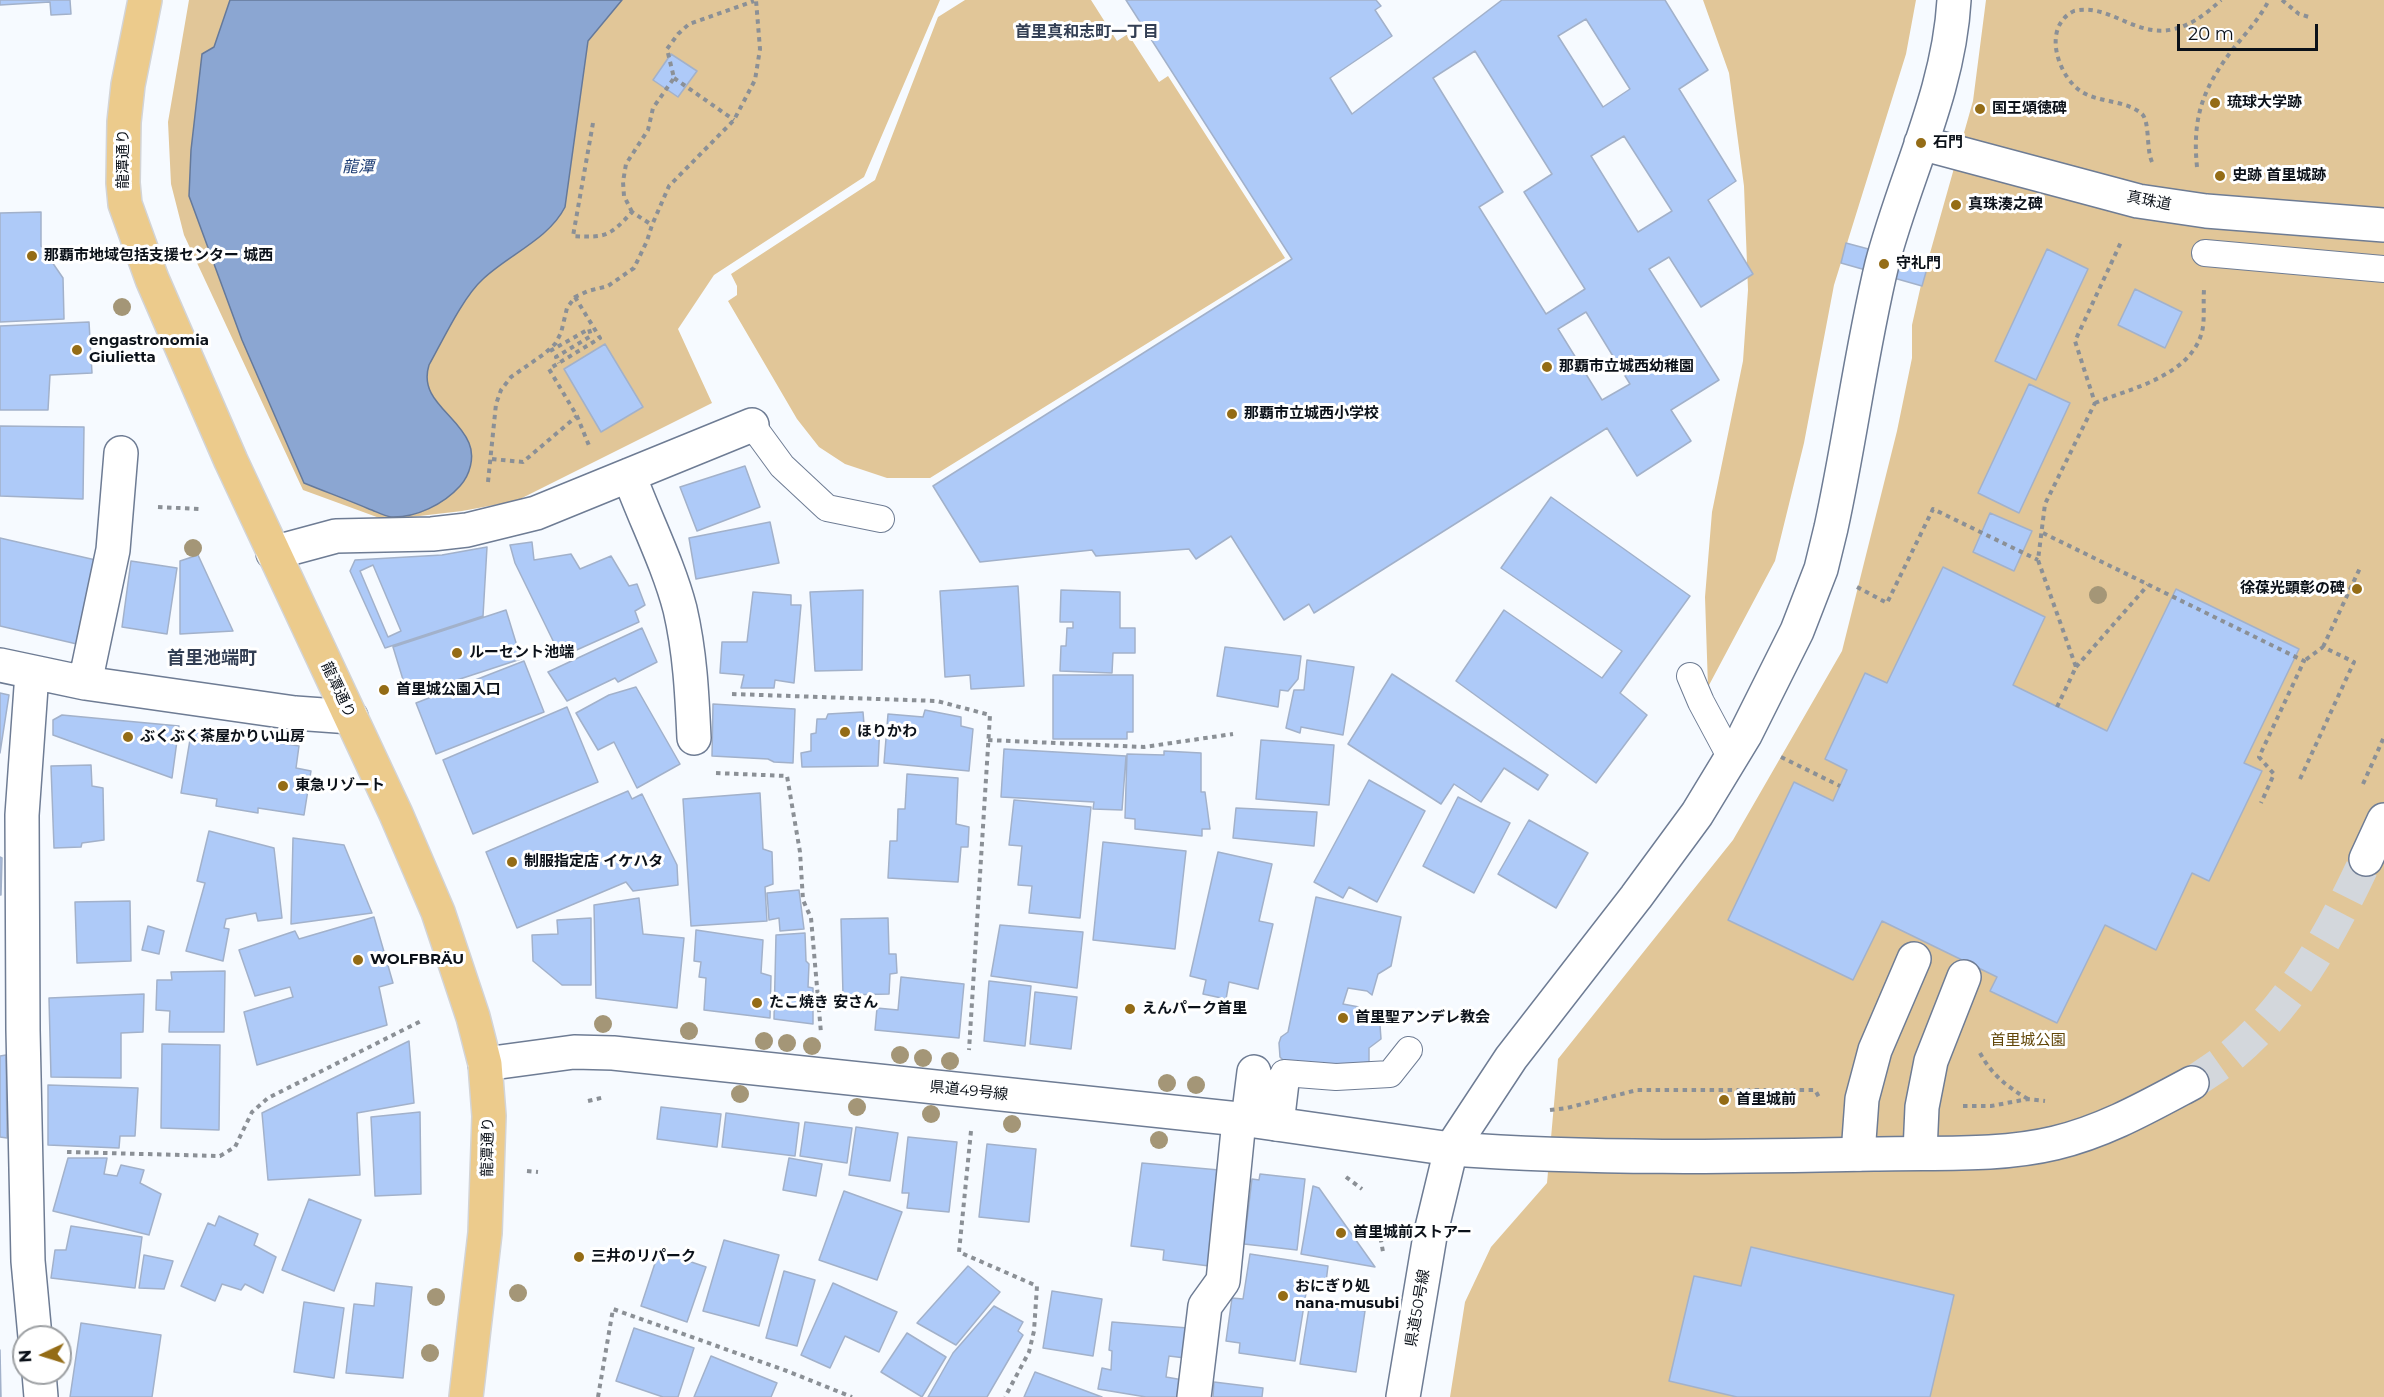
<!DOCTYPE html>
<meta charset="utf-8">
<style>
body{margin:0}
#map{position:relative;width:2384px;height:1397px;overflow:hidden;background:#f6faff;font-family:Montserrat,sans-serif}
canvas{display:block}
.north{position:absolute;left:12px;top:1325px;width:60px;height:60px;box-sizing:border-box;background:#fff;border:2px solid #9da0a3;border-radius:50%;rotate:266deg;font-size:16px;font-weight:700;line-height:24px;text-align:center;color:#0b1119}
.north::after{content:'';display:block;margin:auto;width:21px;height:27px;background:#946c16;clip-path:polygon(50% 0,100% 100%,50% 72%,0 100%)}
.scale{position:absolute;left:2177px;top:24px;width:141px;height:27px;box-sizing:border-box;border:3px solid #0b1119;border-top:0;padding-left:8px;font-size:18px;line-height:21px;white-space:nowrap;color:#0b1119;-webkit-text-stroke:4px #fff;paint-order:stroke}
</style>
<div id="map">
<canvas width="2384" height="1397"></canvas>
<div class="north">N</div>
<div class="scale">20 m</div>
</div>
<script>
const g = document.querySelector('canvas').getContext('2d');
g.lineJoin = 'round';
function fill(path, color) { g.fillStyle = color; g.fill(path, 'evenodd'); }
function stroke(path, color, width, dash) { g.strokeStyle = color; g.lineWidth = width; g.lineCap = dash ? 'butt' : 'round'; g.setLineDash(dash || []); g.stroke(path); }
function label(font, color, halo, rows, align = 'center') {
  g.font = font + ' Montserrat,"Noto Sans JP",sans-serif'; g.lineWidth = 6; g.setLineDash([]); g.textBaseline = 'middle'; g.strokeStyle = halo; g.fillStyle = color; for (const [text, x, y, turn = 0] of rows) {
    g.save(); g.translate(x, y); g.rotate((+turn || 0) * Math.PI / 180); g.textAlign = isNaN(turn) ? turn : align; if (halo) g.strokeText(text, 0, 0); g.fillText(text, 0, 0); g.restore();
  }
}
fill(new Path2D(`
 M189,0H940L864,177L714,275L678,329L712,403L516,501L462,511L385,520L303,490L184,235L171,184L168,122Z
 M965,0H1091L1117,41L1128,34L1159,82L1168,76L1285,258L930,478H887L845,464L819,447L797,419L728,301L737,295V286L731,274L875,180L938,17Z
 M1703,0H1916L1906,54L1834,285L1804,443L1775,561L1708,687L1705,597L1712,512L1743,361L1748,290L1744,186L1729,73Z
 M1986,0H2384V1397H1450L1465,1302L1491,1247L1547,1183L1558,1059L1733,840L1842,651L1897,431L1912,358V325L1921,285L1973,101Z`), '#e1c698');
const water = new Path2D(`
 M230,0H622L588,41L565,207C549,239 508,255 483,279C463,297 443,340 429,365C418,400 457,414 469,443C475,457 470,475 460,486C444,504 416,518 391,517C384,516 375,511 369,509C348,500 326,492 304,483L242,340L189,196L191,150L202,54L214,47Z`);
fill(water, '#8ba6d2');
stroke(water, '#65799a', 1.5);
const building = new Path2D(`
 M0,0H70L71,14L51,15L50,2L0,5Z
 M1126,0H1376L1381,6L1375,10L1392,36L1330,78L1352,114L1502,0H1665L1708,70L1679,89L1736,181L1708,200L1753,274L1701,307L1669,257L1649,269L1719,380L1671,410L1691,441L1637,476L1607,428L1314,613L1309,604L1284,620L1231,536L1196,559L1189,549L1096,556L1092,550L980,562L933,486L1292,259ZM1586,19L1630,89L1603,107L1558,36ZM1475,51L1552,174L1524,192L1585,289L1546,314L1479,207L1503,192L1433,78ZM1624,136L1672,211L1638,232L1591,156ZM1586,312L1630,384L1602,400L1558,329Z
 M671,54L697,71L678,97L653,80Z
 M41,212V246L63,278L64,319L0,322V213Z
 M1846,243L1928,265L1922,286L1841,263Z
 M2047,249L2088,269L2036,380L1995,361Z
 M2135,289L2182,312L2165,348L2118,325Z
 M89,322L92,373L50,375L48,410H0V326Z
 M605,344L643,407L601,432L564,369Z
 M2029,384L2070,403L2019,513L1978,493Z
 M0,426L84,427L83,499L0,496Z
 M745,466L760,507L697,531L680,487Z
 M1551,497L1690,596L1620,693L1647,715L1596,783L1456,681L1504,610L1602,678L1622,651L1501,568Z
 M1990,513L2032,531L2014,571L1973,552Z
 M770,522L779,563L696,579L689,538Z
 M0,538L100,561L81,645L0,626Z
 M532,542L534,560L571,554L580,569L611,556L629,586L637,584L645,605L635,611L639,622L561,657L515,563L510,545Z
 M487,547L483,616L385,648L350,571L355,560L442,555Z
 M198,555L233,631L180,634V561Z
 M131,561L177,568L167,634L122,627Z
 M373,565L401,631L388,637L360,571Z
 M1943,567L2045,617L2013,685L2107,731L2176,589L2299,649L2244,763L2262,771L2209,881L2192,873L2156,950L2105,925L2057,1023L1990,991L1997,977L1882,921L1853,980L1728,920L1794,782L1833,801L1847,770L1825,759L1865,673L1887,683Z
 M1018,586L1024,686L971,689L970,675L945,677L940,591Z
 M863,590L862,670L815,671L810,592Z
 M1061,590L1120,592V628H1135V653H1113L1112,673L1060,671L1061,646H1066L1067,628H1073V622H1060Z
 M753,592L791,595V605H801L794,683L775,680L774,688H741L744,675L720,673L722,642H747Z
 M506,610L521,659L408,696L393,647Z
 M642,628L657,662L618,682L615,678L567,701L548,672Z
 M1225,647L1301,656L1298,679L1288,691L1280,690L1278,707L1217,696Z
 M1307,660L1354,667L1343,735L1301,727L1300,733L1286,728L1294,690H1304Z
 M524,661L544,712L436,754L416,703Z
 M1392,674L1548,775L1538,790L1504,768L1481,802L1454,784L1441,804L1348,744Z
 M1053,675H1133V732H1127V739H1053Z
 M636,687L680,764L637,788L614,742L598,750L576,713L609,695Z
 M0,693L9,695L0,753Z
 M713,704L795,709L793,763L774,762L768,759L712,756Z
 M567,707L598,782L473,834L443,760Z
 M925,710L961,717V726L973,729L969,771L884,763L888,714L923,717Z
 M863,712L864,724L880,723L878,766L802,767L801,753L811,751V734L816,733L817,719H826L828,714Z
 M62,715L179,726L172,778L53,735V720Z
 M192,728L299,746L296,768L311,771L304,815L258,808V813L216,806L217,799L181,793Z
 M1261,740L1334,745L1329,805L1256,799Z
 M1004,749L1126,756L1122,810L1093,809L1094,802L1001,797Z
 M1164,751L1201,753V792H1205L1210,829H1202V836L1135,829V819L1125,818L1127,754L1164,755Z
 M91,765L92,786L103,788L104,840L82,843L81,847L54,848L51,766Z
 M907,774L958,778L956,824L969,827L968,847H961L958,882L888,878L890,841H897L898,809H905Z
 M1369,780L1425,811L1377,902L1349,887L1343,898L1314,882Z
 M628,791L632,799L642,794L677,865L678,885L633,891L626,882L517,928L486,852Z
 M760,793L763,849L772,852L773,884L765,887L767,921L691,926L683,799Z
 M1458,797L1510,823L1474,893L1423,866Z
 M1014,800L1091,807L1080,918L1029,913L1032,886L1018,885L1022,846L1009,845Z
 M1236,808L1317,812L1314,846L1233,838Z
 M1529,820L1588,853L1556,908L1498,874Z
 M209,831L274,848L282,918L258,921L256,913L226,919L224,928L229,929L223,961L186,951L205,883L197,881Z
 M293,838L344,845L372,913L291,924Z
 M1103,842L1186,851L1175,949L1093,940Z
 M1218,852L1272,864L1259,921L1273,924L1258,989L1229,982L1226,999L1203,994L1206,980L1190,976Z
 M0,857L2,858L1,895H0Z
 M799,890L804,929L780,931L779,918L769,920L767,893Z
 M1316,897L1401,917L1391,966L1378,974L1372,995L1367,991L1348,988L1343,1004L1359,1007L1363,1018L1372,1017L1380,1025L1381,1039L1369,1048V1062L1305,1071L1296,1061L1286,1063L1280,1057L1279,1043L1281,1037L1288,1032Z
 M639,898L643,934L684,938L677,1008L596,998L594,905Z
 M130,901L131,961L77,963L75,902Z
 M374,917L393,983L379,987L387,1025L257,1065L244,1012L293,997L290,987L255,996L239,950L295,931L299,939Z
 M591,918V985H562L533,961L532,935L558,934L557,920Z
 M888,918L889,954H896L897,973L890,974L889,994L843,995L841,919Z
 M1000,925L1083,932L1077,988L991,976Z
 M148,926L164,931L159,954L142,950Z
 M696,930L763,940L761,973L771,976L770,1018L704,1010L706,978L699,977L701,962L694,961Z
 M805,933L806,961L809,964L808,987L813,988V1024L774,1019L776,935Z
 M225,971L224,1032H169L170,1011L156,1010L157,980H172L171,972Z
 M901,977L964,984L959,1038L875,1030L877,1008L898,1010Z
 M989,981L1031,986L1025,1046L984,1041Z
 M1035,992L1077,997L1071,1049L1030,1044Z
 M144,994L143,1032L121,1033V1078L51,1077L49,998Z
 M409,1041L414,1103L357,1113L360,1175L268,1180L262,1113Z
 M162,1044L220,1045L219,1130L161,1128Z
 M6,1055L7,1138L0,1137V1056Z
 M48,1085L138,1088L135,1136H120L119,1148L48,1145Z
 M661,1107L721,1114L717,1147L657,1139Z
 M420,1112L421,1194L375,1196L371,1117Z
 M726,1113L799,1123L795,1156L722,1147Z
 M805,1122L852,1128L847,1163L800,1156Z
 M856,1127L898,1133L890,1181L849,1175Z
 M908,1137L957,1142L949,1212L907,1208L909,1193H902Z
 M987,1144L1036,1149L1029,1222L979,1217Z
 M68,1158H107L104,1174L117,1176L121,1165L144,1170L140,1183L161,1194L149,1235L53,1211Z
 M789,1158L822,1164L816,1196L783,1190Z
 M1142,1163L1219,1170L1209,1266L1163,1260L1164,1250L1131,1246Z
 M1260,1174L1305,1179L1297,1250L1244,1244L1252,1179L1259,1180Z
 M1313,1186L1319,1188L1375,1267L1301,1254Z
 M844,1191L902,1212L877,1280L819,1260Z
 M309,1199L361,1220L334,1291L282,1270Z
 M219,1216L258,1234L254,1245L276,1257L263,1293L245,1284L241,1290L222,1284L215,1301L181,1286L208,1223L215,1226Z
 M71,1226L142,1237L135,1288L51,1278L55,1250H66Z
 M724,1240L779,1255L759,1326L703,1311Z
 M1751,1247L1954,1295L1930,1397H1737L1669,1381L1694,1276L1741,1286Z
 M659,1251L706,1267L687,1322L641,1306Z
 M1250,1254L1328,1266L1325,1290L1307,1287L1295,1361L1239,1353L1240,1343L1226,1341L1232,1298L1243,1299Z
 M144,1255L173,1261L164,1289L139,1288Z
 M968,1266L1000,1292L956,1345L917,1323Z
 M784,1271L815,1280L797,1346L766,1338Z
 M376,1283L412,1287L403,1378L346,1373L354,1304L374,1306Z
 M833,1283L897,1312L879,1352L845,1336L830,1368L801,1355Z
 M1052,1291L1102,1299L1093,1356L1043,1348Z
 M304,1302L344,1308L334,1378L294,1372Z
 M1310,1302L1365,1311L1356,1372L1300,1364Z
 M994,1306L1023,1322L1018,1331L1023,1335L987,1397H928L953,1353Z
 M1112,1322L1188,1328L1185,1358L1169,1356L1166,1377L1183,1380L1180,1397H1146L1098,1389L1102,1368L1111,1370L1112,1351L1109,1350Z
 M81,1323L161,1335L152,1397H70Z
 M634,1328L694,1348L678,1397H663L616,1381Z
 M907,1333L946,1357L922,1397L881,1372Z
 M0,1350L1,1397H0Z
 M711,1356L777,1383L771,1397H694Z
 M1035,1372L1102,1397H1024Z
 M1214,1382L1263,1388L1262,1397H1213Z`);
fill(building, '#aecaf8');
stroke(building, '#a2b1ca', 1.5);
stroke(new Path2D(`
 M2192,1083C2205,1074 2220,1065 2233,1054C2294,1003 2333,930 2366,859`), '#d3d7dc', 33, [33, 16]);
const service = new Path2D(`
 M2205,253L2384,269
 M752,425L782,466L827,508L881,519
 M1690,676L1701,702L1731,758
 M1282,1082L1284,1073L1336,1077L1390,1074L1409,1050`);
const pedestrian = new Path2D(`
 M1921,143L2138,201L2206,211L2384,225
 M1451,1149L1511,1058L1636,897L1697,814L1745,735L1797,631L1821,569L1831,528C1850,441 1861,351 1882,264C1905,176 1949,92 1954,0`);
const minor = new Path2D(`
 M629,475C645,519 668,563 680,609C690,652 692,694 694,738
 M273,553L336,536L432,534L467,530L536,513L752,425
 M0,665L85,683L295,713L351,717
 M32,673L22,815L23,1030L28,1261L35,1337
 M85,683L113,550L121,453
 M1248,1120L1254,1072
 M1277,1124L1282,1082
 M1920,1152L1922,1107L1931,1061L1964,977
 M1858,1154L1862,1099L1875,1050L1914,959
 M39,1373L41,1397
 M1194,1397L1205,1306L1223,1281L1239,1120`);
const tertiary = new Path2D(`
 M2366,859L2384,820
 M1451,1149C1591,1159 1734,1157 1874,1154C1933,1152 1997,1157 2055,1143C2105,1131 2147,1107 2192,1083`);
const secondary = new Path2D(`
 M485,1064L574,1052L613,1053L1248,1120L1451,1149L1430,1236L1403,1397`);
const primary = new Path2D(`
 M145,0L128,85L124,122L123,183L125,204L152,279L231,461L396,814L438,912L473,1017L485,1064L489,1116L485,1233L466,1397`);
stroke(service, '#6e7c94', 28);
stroke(pedestrian, '#6e7c94', 36);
stroke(minor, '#6e7c94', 36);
stroke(tertiary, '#6e7c94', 36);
stroke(secondary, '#6e7c94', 36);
stroke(primary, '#d3d4d6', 36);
stroke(new Path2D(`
 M2282,0L2299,14L2309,17
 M674,78L734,120
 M593,123L573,236C606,238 610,236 632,212L652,225
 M2152,162C2146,149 2150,122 2142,114C2126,100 2100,103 2082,92C2058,77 2041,27 2074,11C2123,0 2150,68 2221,0
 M2197,167C2192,117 2203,88 2233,49C2246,33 2260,18 2269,0
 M632,212L624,196L623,182L626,164L648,130L653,108L674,78L667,49L678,34L689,24L754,1
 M575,297L600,338L549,369L577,416L590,448
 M550,351L589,329L591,336L556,357L559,363
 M2095,403C2132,388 2190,376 2202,332C2205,320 2203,303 2204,290
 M492,459L523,462L577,416
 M488,482L496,404L501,390L511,377L544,354L555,344L561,333L567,308L575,297L588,291L608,286L634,268L647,241L652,225L669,186L734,120L755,80L760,49L756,0
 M158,507L199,509
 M2043,533L2304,661L2259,757L2274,774L2261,803
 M1857,587L1887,603L1933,509L2038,560
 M2323,647L2360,568
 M2076,667L2148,585
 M732,694L937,701L990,715L969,1050
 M2057,707L2076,667L2038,560L2045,504L2095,403L2075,341L2122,240
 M988,740L1144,747L1233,734
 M1781,757L1840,786
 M716,773L787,776L800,852L803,900L811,918L821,1033
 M2300,779L2354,662L2323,647L2304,661
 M2363,784L2384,737
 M1980,1053C1992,1075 2006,1086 2028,1099
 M588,1101L605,1097
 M1963,1106H1991L2028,1099L2045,1101
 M1550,1110L1567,1108L1637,1090H1815L1820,1099
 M971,1131L959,1252L1037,1286L1034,1331L1029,1352L1005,1397
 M67,1152L220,1156L235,1147L252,1112L268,1098L423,1020
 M527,1171L538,1172
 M1346,1177L1362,1189
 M1379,1229L1383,1252
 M598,1397L613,1309L787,1371L852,1397`), '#8b9096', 4, [4.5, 4.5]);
stroke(service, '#fff', 26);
stroke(pedestrian, '#fff', 33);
stroke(minor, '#fff', 33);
stroke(tertiary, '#fff', 33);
stroke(secondary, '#fff', 33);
stroke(primary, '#eccb8c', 33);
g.fillStyle = '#a49677';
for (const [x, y] of [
 [122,307],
 [193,548],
 [2098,595],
 [603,1024],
 [689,1031],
 [764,1041],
 [787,1043],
 [812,1046],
 [900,1055],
 [923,1058],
 [950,1061],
 [1167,1083],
 [1196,1085],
 [740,1094],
 [857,1107],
 [931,1114],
 [1012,1124],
 [1159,1140],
 [518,1293],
 [436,1297],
 [430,1353]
]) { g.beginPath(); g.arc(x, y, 9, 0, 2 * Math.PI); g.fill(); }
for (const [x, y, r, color] of [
 [2215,103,6,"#946c16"],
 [1980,109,6,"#946c16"],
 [1921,143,6,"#946c16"],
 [2220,176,6,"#946c16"],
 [1956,205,6,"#946c16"],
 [32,256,6,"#946c16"],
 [1884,264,6,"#946c16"],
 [77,350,6,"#946c16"],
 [1547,367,6,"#946c16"],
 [1232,414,6,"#946c16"],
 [2357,589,6,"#946c16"],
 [457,653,6,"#946c16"],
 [384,690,6,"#946c16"],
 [845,732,6,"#946c16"],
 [128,737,6,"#946c16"],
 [283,786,6,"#946c16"],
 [512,862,6,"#946c16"],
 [358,960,6,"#946c16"],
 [757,1003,6,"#946c16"],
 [1130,1009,6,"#946c16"],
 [1343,1018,6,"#946c16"],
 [1724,1100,6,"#946c16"],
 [1341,1233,6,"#946c16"],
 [579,1257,6,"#946c16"],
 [1283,1296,6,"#946c16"]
]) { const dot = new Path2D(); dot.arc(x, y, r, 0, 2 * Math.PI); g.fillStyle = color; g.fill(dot); stroke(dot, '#fff', 2); }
label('bold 15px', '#0b1119', '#fff', [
 ["琉球大学跡",2227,103],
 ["国王頌徳碑",1992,109],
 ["石門",1933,143],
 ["史跡 首里城跡",2232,176],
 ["真珠湊之碑",1968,205],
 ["那覇市地域包括支援センター 城西",44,256],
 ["守礼門",1896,264],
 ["engastronomia",89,341],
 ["Giulietta",89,358],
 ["那覇市立城西幼稚園",1559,367],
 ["那覇市立城西小学校",1244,414],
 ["徐葆光顕彰の碑",2345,589,"right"],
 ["ルーセント池端",469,653],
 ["首里城公園入口",396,690],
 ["ほりかわ",857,732],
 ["ぶくぶく茶屋かりい山房",140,737],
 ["東急リゾート",295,786],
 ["制服指定店 イケハタ",524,862],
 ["WOLFBRÄU",370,960],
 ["たこ焼き 安さん",769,1003],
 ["えんパーク首里",1142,1009],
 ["首里聖アンデレ教会",1355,1018],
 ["首里城前",1736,1100],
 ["首里城前ストアー",1353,1233],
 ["三井のリパーク",591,1257],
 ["おにぎり処",1295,1287],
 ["nana-musubi",1295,1304]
], 'left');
label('15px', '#0b1119', '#fff', [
 ["龍潭通り",124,159,-90],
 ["真珠道",2149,201,11],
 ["龍潭通り",338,690,65],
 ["県道49号線",969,1091,6],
 ["龍潭通り",488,1147,-89],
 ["県道50号線",1418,1308,-80]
]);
label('15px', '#614507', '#fff', [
 ["首里城公園",2028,1041]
]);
label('bold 16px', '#323e53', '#fff', [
 ["首里真和志町一丁目",1087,32]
]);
label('italic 16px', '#1d3d74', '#fff', [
 ["龍潭",358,167]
]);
label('bold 18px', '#323e53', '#fff', [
 ["首里池端町",212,659]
]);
</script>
